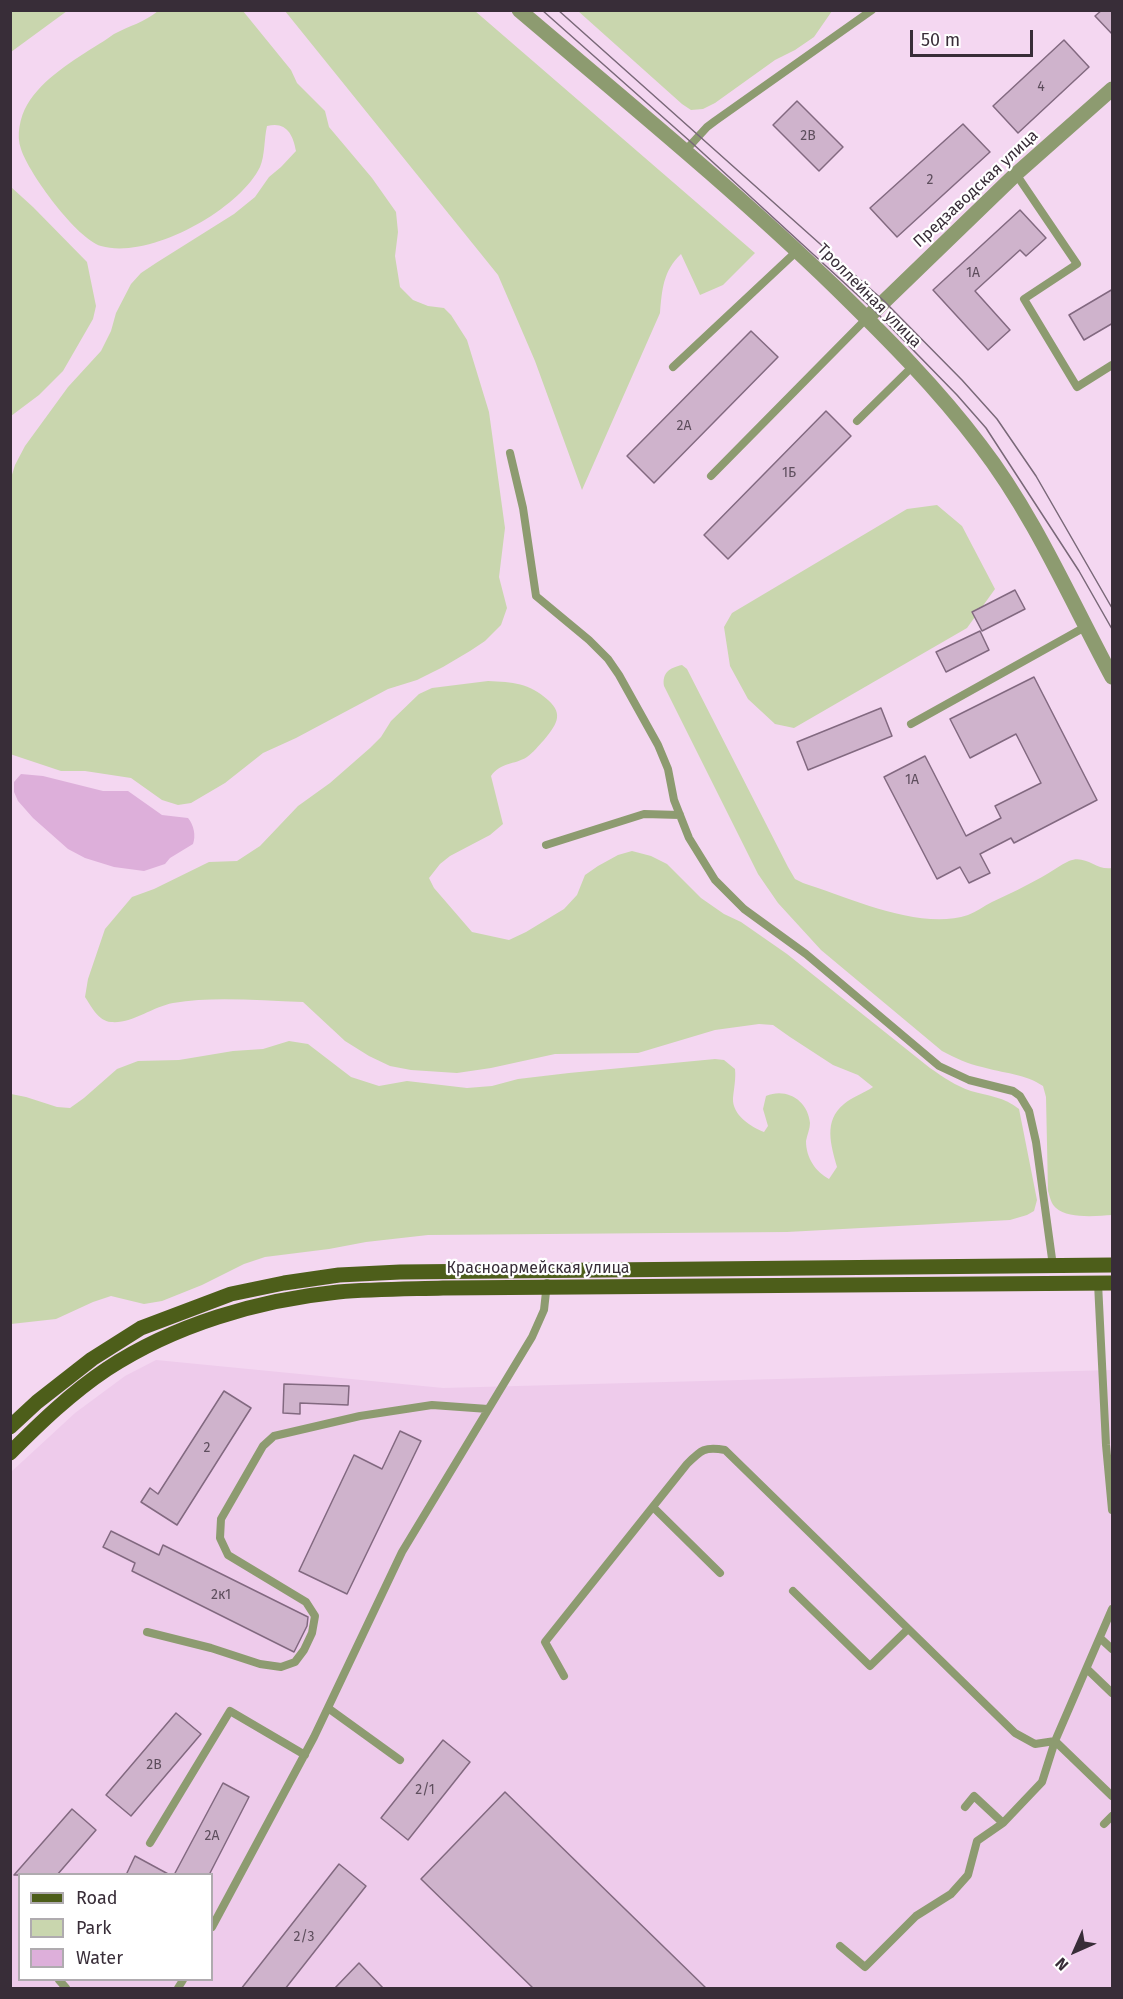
<!DOCTYPE html>
<meta charset="utf-8">
<style>
body{margin:0}
#map{position:relative;width:1123px;height:1999px;overflow:hidden;background:#f4d7f1;font-family:"Fira Sans",sans-serif}
canvas{display:block}
.frame{position:absolute;inset:0;border:12px solid #382d38;pointer-events:none}
.legend{position:absolute;left:18px;top:1873px;width:195px;height:108px;box-sizing:border-box;background:#fff;border:2px solid #afabaf;margin:0;padding:8px 10px;list-style:none;font-size:18px;color:#382d38}
.legend li{display:flex;align-items:center;gap:12px;height:30px}
.legend b{width:30px;border:2px solid #afabaf}
.north{position:absolute;left:1045px;top:1921px;width:60px;height:60px;-webkit-text-stroke:4px #fff;paint-order:stroke;rotate:225deg;font-size:16px;font-weight:700;line-height:24px;text-align:center;color:#382d38}
.north::after{content:'';display:block;margin:auto;width:21px;height:27px;background:#382d38;clip-path:polygon(50% 0,100% 100%,50% 72%,0 100%)}
.scale{position:absolute;left:910px;top:30px;width:123px;height:27px;box-sizing:border-box;border:3px solid #382d38;border-top:0;padding-left:8px;font-size:18px;line-height:21px;white-space:nowrap;color:#382d38;-webkit-text-stroke:4px #fff;paint-order:stroke}
</style>
<div id="map">
<canvas width="1123" height="1999"></canvas>
<div class="frame"></div>
<ul class="legend">
<li><b style="height:8px;background:#4d5e1a"></b>Road</li>
<li><b style="height:16px;background:#c9d6ae"></b>Park</li>
<li><b style="height:16px;background:#ddafda"></b>Water</li>
</ul>
<div class="north">N</div>
<div class="scale">50 m</div>
</div>
<script>
const g = document.querySelector('canvas').getContext('2d');
g.lineJoin = 'round';
function fill(path, color) { g.fillStyle = color; g.fill(path, 'evenodd'); }
function stroke(path, color, width, dash) { g.strokeStyle = color; g.lineWidth = width; g.lineCap = dash ? 'butt' : 'round'; g.setLineDash(dash || []); g.stroke(path); }
function label(font, color, halo, rows, align = 'center') {
  g.font = font + ' "Fira Sans",sans-serif'; g.lineWidth = 4.5; g.setLineDash([]); g.textBaseline = 'middle'; g.strokeStyle = halo; g.fillStyle = color; for (const [text, x, y, turn = 0] of rows) {
    g.save(); g.translate(x, y); g.rotate((+turn || 0) * Math.PI / 180); g.textAlign = isNaN(turn) ? turn : align; if (halo) g.strokeText(text, 0, 0); g.fillText(text, 0, 0); g.restore();
  }
}
fill(new Path2D(`
 M156,1360L443,1388L1112,1370V1988H11V1472L75,1413L125,1376ZM20,1874H212V1980H20Z`), '#eecbeb');
fill(new Path2D(`
 M11,10H67V11L11,52Z
 M158,11H243L291,70L297,83L325,111L329,127L372,178L396,212L398,232L395,256L400,287L413,300L428,306L444,308L451,315L467,340L489,412L505,528L499,577L507,608L501,625L485,641L470,651L443,667L417,680L388,689L296,738L263,753L225,783L191,803L178,805L162,800L131,778L85,771H61L10,754V481L15,465L25,446L68,387L101,351L111,331L116,313L131,284L141,273L156,263L234,214L255,197L269,177L281,167L296,151C293,134 286,121 267,126C264,139 265,156 260,167C239,210 149,260 101,246C77,239 29,174 21,149C16,136 20,117 27,105C43,78 74,60 99,44C105,41 109,37 114,34C129,26 145,22 158,11Z
 M285,11H475L755,253L723,285L700,295L681,254C663,271 662,290 660,313L582,490L535,361L498,275Z
 M578,11H832L814,37L795,50L775,60L715,103L703,109L691,110L682,104Z
 M11,187L33,207L87,262L96,306L93,319L63,371L39,395L11,416Z
 M937,505L962,526L995,589L967,628L794,728L775,724L748,699L730,666L724,627L732,613L907,509Z
 M682,665L687,669L788,867L795,879L803,883C850,898 920,931 968,915C976,912 984,906 992,902C1009,894 1026,886 1042,877C1051,872 1060,865 1069,861C1086,854 1096,871 1112,868V1215C1097,1216 1068,1219 1056,1208C1051,1204 1050,1197 1048,1191L1046,1097L1043,1086C1026,1074 1002,1073 982,1067C968,1064 955,1058 942,1051L821,950L778,903L758,874L664,686C662,673 669,668 682,665Z
 M488,681C513,682 529,683 548,700C565,715 555,726 544,740C539,745 533,753 527,757C514,765 501,762 491,776L503,824L490,835L450,856L440,864L429,878L434,888L472,932L509,940L526,932L564,909L577,895L585,875L598,866L618,855L632,851L651,856L667,864L701,898L724,914L741,922L787,954L930,1068C943,1077 956,1086 971,1091C989,1096 1004,1097 1019,1109L1037,1200L1034,1211L1027,1215L1010,1220L787,1232L428,1235L366,1242L329,1249L265,1257L244,1264L202,1285L162,1301L144,1304L111,1296L93,1302L56,1319L11,1324V1094L26,1097L57,1107L70,1108L84,1098L117,1069L138,1061L179,1060L233,1051L263,1049L289,1041L308,1044L351,1077L379,1086L407,1081L467,1088L492,1086L518,1079L569,1073L715,1059L724,1060L735,1069C736,1079 734,1088 733,1098C732,1115 751,1127 764,1132L768,1126L763,1109L766,1096C786,1087 808,1100 810,1123C810,1129 807,1135 806,1141C806,1158 816,1172 829,1179L837,1167C831,1145 823,1121 844,1104C852,1097 864,1093 873,1087L858,1075L833,1065L790,1037L773,1025L759,1024L715,1030L638,1053L555,1054L491,1068L457,1073L411,1070L390,1066L369,1056L345,1041L303,1002C260,1001 215,996 173,1003C152,1007 132,1024 111,1022C98,1021 91,1006 85,997L88,979L105,929L132,897L154,889L209,862L237,861L260,846L298,806L330,783L370,748L381,737L391,721L419,694L432,688Z`), '#c9d6ae');
fill(new Path2D(`
 M21,774L43,776L103,791H128L162,815L188,818C194,825 196,836 193,844L170,858L165,864L144,871L114,867L85,858L68,849L33,818L18,801L14,792V782Z`), '#ddafda');
const building = new Path2D(`
 M1102,10H1113V35L1095,16Z
 M1064,40L1089,67L1018,133L993,106Z
 M797,101L843,147L819,171L773,125Z
 M963,124L990,152L897,237L870,208Z
 M1020,210L1046,238L1026,256L1020,250L975,291L1010,330L988,350L933,290Z
 M1113,289V323L1084,340L1069,315Z
 M751,331L778,357L654,483L627,456Z
 M826,411L851,436L728,559L704,535Z
 M1015,590L1025,609L982,631L972,612Z
 M980,631L989,650L946,672L936,652Z
 M1034,677L1097,800L1014,843L1011,838L980,854L990,873L969,883L960,867L937,879L884,777L925,756L966,836L1001,818L995,806L1041,783L1016,734L970,758L950,719Z
 M881,708L892,736L808,770L797,742Z
 M284,1384L349,1386L348,1405L300,1403V1414L283,1413Z
 M224,1391L251,1408L177,1525L141,1502L150,1488L158,1494Z
 M400,1431L421,1441L347,1594L299,1571L354,1455L382,1469Z
 M111,1531L159,1555L163,1545L308,1617L307,1626L294,1652L132,1571L135,1563L103,1547Z
 M176,1713L201,1734L131,1816L106,1795Z
 M443,1740L470,1762L408,1840L381,1818Z
 M223,1783L249,1797L209,1875H174Z
 M505,1792L707,1989H534L421,1879Z
 M72,1809L96,1830L57,1875H14Z
 M135,1856L170,1875H126Z
 M339,1864L366,1886L285,1989H241Z
 M359,1963L384,1989H334Z`);
fill(building, '#cfb3cc');
stroke(building, '#826980', 1.5);
stroke(new Path2D(`
 M685,151L707,127L715,121L872,10
 M1016,174L1077,264L1024,299L1077,387L1112,365
 M673,367L797,251
 M857,421L913,366
 M510,453L523,508L536,596L589,640L608,659L619,675L658,745L668,769L674,800L689,838L715,880L744,909L806,954L939,1066L969,1080L1013,1091L1020,1096L1029,1111L1036,1142L1053,1266
 M711,476L867,318
 M911,724L1085,627
 M546,845L644,814L680,815
 M1098,1283L1106,1445L1112,1510
 M653,1507L720,1573
 M793,1591L870,1666L908,1629
 M1112,1609L1055,1741L1112,1796
 M147,1632L211,1648L260,1664L281,1667L295,1662L304,1650L312,1633L315,1616L306,1602L228,1555L220,1538L221,1519L263,1446L274,1436L360,1416L432,1405L488,1409
 M1100,1638L1112,1649
 M1087,1669L1112,1693
 M564,1676L545,1642L687,1464C701,1450 705,1446 725,1450L1015,1733L1035,1744L1055,1741L1042,1782L1003,1823L974,1796L965,1807
 M328,1708L400,1760
 M1104,1824L1112,1816
 M150,1843L230,1711L305,1755
 M212,1927L314,1737L402,1552L532,1337L544,1310L547,1283
 M840,1946L865,1967L916,1916L951,1894L968,1875L977,1841L1003,1823
 M59,1980L66,1988
 M178,1988L183,1980`), '#8d9b70', 8);
stroke(new Path2D(`
 M867,318L1016,174L1112,89`), '#8d9b70', 15);
stroke(new Path2D(`
 M519,10C626,101 735,190 836,288C887,338 937,388 980,445C1034,515 1070,599 1112,677`), '#8d9b70', 15);
stroke(new Path2D(`
 M10,1427L37,1402L92,1359L141,1328L231,1294L284,1283L339,1275L400,1272L1112,1265
 M10,1453C40,1423 71,1393 107,1369C174,1325 258,1300 338,1292C373,1289 408,1289 443,1288L1112,1283`), '#4d5e1a', 15);
stroke(new Path2D(`
 M542,10L692,143L875,311L957,395L986,428L1079,571L1112,629
 M558,10L884,301L962,380L997,419L1036,476L1112,608`), '#796878', 1.5);
label('14px', '#5e4e5d', null, [
 ["4",1041,87],
 ["2В",808,136],
 ["2",930,180],
 ["1А",973,273],
 ["2А",684,426],
 ["1Б",789,473],
 ["1А",912,780],
 ["2",207,1448],
 ["2к1",221,1595],
 ["2В",154,1765],
 ["2/1",425,1790],
 ["2А",212,1836],
 ["2/3",304,1937]
]);
label('16px', '#382d38', '#fff', [
 ["Предзаводская улица",976,189,-43],
 ["Троллейная улица",869,296,45],
 ["Красноармейская улица",538,1269]
]);
</script>
